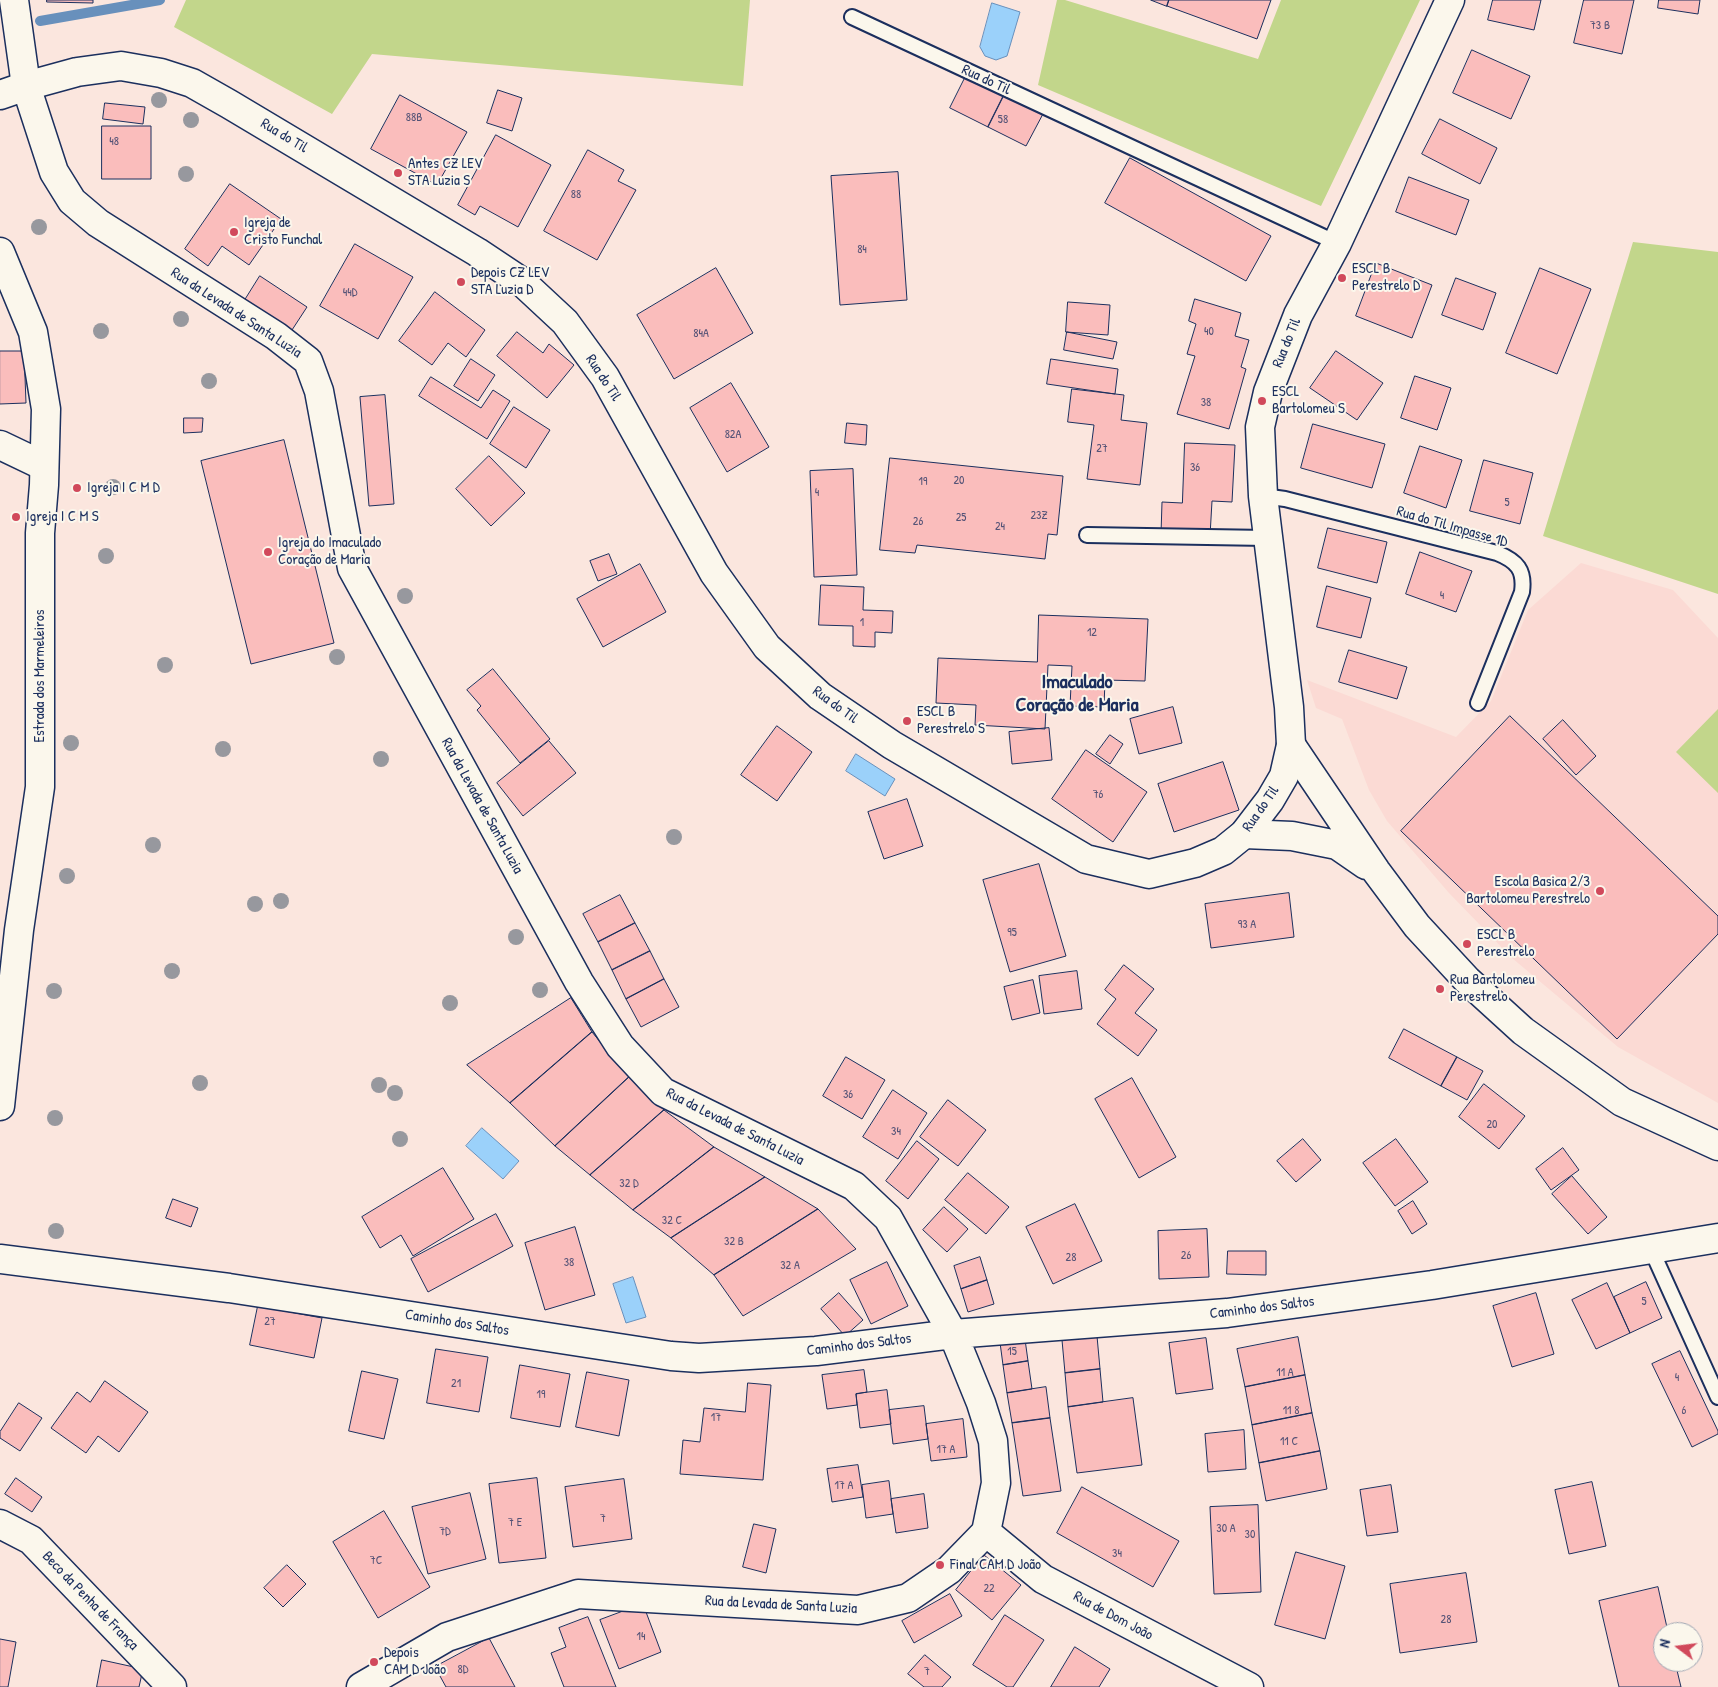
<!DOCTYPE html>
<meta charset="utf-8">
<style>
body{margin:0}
#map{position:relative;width:1718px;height:1687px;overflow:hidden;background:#fbe6de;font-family:"Patrick Hand",sans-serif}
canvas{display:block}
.north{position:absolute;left:1653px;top:1622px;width:50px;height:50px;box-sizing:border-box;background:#fbf7ec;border:1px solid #a1a7b3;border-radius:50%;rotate:285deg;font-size:14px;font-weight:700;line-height:20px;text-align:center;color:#1b2f5e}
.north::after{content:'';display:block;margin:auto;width:18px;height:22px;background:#d1495b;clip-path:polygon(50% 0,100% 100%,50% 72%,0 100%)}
</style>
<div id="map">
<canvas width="1718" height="1687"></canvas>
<div class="north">N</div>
</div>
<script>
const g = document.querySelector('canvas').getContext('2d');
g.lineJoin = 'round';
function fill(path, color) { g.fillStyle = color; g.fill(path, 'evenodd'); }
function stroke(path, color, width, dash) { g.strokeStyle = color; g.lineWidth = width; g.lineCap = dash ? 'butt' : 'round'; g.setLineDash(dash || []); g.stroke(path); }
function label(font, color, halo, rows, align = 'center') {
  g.font = font + ' "Patrick Hand",sans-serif'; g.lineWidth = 4; g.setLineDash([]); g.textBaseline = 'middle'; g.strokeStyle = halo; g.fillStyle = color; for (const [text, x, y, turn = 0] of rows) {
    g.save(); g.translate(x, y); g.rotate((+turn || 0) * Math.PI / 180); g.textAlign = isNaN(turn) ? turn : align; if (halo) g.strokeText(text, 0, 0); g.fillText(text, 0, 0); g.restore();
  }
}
fill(new Path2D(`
 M1581,563L1673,590L1718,638V1103L1618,1047L1512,958L1449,893L1387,821L1369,790L1342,719L1316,708L1307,680L1456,737L1491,701L1528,610Z`), '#fbdad4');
fill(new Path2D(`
 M186,0H750L743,86L372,54L332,114L174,27Z
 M1057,0H1065L1258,59L1281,0H1420L1321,206L1038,85Z
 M1633,242L1718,252V594L1543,536Z
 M1718,709V793L1676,752Z`), '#c2d68b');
const water = new Path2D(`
 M992,3L1020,12L1007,56L996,60L985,56L980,47Z
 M856,754L895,779L885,796L846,771Z
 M482,1128L519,1161L503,1179L466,1146Z
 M633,1277L646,1317L626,1323L613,1284Z`);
fill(water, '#9bd1fa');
stroke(water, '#6890bc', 1);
stroke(new Path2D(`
 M40,21L160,0`), '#6890bc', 10);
const building = new Path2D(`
 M47,0H93V3L47,2Z
 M1151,0H1169L1167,6Z
 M1169,0H1271L1257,39L1167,6Z
 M1493,0H1541L1534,30L1488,20Z
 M1584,0H1634L1622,54L1574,43Z
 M1659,0H1700L1698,14L1658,8Z
 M1472,50L1530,76L1511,119L1453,93Z
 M967,74L1005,93L988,127L950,108Z
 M498,90L522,98L512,131L487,123Z
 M1005,93L1044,112L1026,146L988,127Z
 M400,95L467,132L437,185L371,149Z
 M105,103L145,107L143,124L103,119Z
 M1440,119L1497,148L1480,184L1422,154Z
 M102,126H151V179H102Z
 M496,135L551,165L518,227L480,206L475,215L458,205Z
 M588,150L624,170L618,181L636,190L597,260L544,231Z
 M1130,158L1271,236L1246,281L1105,203Z
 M898,172L907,300L840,305L831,176Z
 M1409,177L1469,200L1456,235L1396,212Z
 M230,184L281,219L249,265L222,246L208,266L185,249Z
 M355,244L413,277L378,339L320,306Z
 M1376,263L1432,285L1412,338L1356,316Z
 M716,268L753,333L674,379L637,315Z
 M1540,268L1591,289L1557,374L1506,353Z
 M260,276L307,307L292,330L245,300Z
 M1456,278L1496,293L1483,330L1442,315Z
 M435,292L485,330L466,357L448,343L432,365L399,341Z
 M1195,299L1241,313L1235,336L1249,340L1241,367L1246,369L1229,429L1177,414L1195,356L1187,354L1196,324L1189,321Z
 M1068,302L1110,305L1108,335L1066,332Z
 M517,332L543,353L549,344L574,365L547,398L497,356Z
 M1067,332L1117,342L1113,359L1064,350Z
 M0,351H24L26,403L0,404Z
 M1336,351L1383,383L1357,420L1310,388Z
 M471,359L495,375L478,401L454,386Z
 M1051,359L1118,369L1115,394L1047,384Z
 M1415,376L1451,388L1437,430L1401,418Z
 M431,377L481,408L493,390L510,401L487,439L419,396Z
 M731,383L769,447L727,472L690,408Z
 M1072,389L1124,395L1121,420L1147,423L1140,485L1087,479L1094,425L1068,422Z
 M385,395L394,504L369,506L360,397Z
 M514,407L550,430L526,468L490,444Z
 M184,418H203L202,432L184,433Z
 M847,423L867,425L866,445L845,443Z
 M1313,424L1385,444L1372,488L1301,468Z
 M284,440L334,643L251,664L201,461Z
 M1185,443L1235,445L1232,502L1212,501L1210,536L1161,534L1162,502L1182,503Z
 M1420,446L1462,460L1446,508L1404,493Z
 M489,456L525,493L491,526L456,489Z
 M890,458L1063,476L1057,535L1048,534L1045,559L917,545L915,553L880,550Z
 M1484,460L1533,473L1520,524L1470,511Z
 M853,469L857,575L814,577L810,471Z
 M1328,528L1387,542L1377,583L1318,568Z
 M1420,552L1472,571L1456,612L1406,594Z
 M609,554L617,574L598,581L590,561Z
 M640,564L666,612L603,647L577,599Z
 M821,585L864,587L863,610L893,611L892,633L875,632V647L853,646V626L819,625Z
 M1327,586L1371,598L1361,638L1317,627Z
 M1039,615L1148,619L1145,681L1105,680L1104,707L1070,706L1072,666L1048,665L1045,729L975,725L976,705L936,703L938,658L1037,662Z
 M1349,650L1407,667L1397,699L1339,682Z
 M493,669L550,739L520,763L477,710L481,706L467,690Z
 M1173,707L1182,743L1139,754L1130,719Z
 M1510,716L1718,916V934L1617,1039L1401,831Z
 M1563,720L1596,756L1576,775L1543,739Z
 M777,726L812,752L777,801L741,775Z
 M1049,728L1052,760L1012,764L1009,732Z
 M1110,735L1123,744L1110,764L1096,754Z
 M549,741L576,773L523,816L497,783Z
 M1086,750L1147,792L1113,842L1052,799Z
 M1223,762L1239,810L1174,832L1158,784Z
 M907,799L923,846L884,859L868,812Z
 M1039,864L1066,956L1010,972L983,880Z
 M1289,893L1294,937L1211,948L1205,904Z
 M620,895L635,923L598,942L583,914Z
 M635,923L650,951L612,970L598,942Z
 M650,951L664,979L626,999L612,970Z
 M1124,965L1154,989L1135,1013L1157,1030L1138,1056L1097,1024L1116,999L1105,990Z
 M1077,971L1082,1009L1044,1014L1039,976Z
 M664,979L679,1007L641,1027L626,999Z
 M1033,980L1040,1013L1012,1020L1004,987Z
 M571,998L592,1032L510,1103L467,1065Z
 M1404,1029L1457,1057L1441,1086L1389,1058Z
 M592,1032L629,1077L555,1146L510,1103Z
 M846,1057L885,1080L862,1119L823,1096Z
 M1457,1057L1483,1071L1467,1100L1441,1086Z
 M629,1077L664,1110L590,1175L555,1146Z
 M1132,1078L1176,1157L1139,1178L1095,1099Z
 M1484,1084L1525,1116L1499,1149L1459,1117Z
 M893,1090L927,1113L898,1159L863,1137Z
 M948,1100L986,1130L958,1166L920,1137Z
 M664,1110L714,1147L633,1210L590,1175Z
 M1303,1139L1321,1160L1296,1182L1277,1161Z
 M1396,1139L1428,1182L1395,1206L1363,1163Z
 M917,1141L939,1159L908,1199L886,1181Z
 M714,1147L765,1177L671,1238L633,1210Z
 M1563,1148L1579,1170L1551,1190L1536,1169Z
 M443,1168L474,1219L413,1256L401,1235L380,1248L362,1217Z
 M968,1173L1009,1207L986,1234L945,1200Z
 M1572,1176L1607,1217L1588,1234L1552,1194Z
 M765,1177L818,1209L714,1275L671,1238Z
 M173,1199L198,1208L191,1227L166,1218Z
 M1413,1201L1427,1224L1412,1234L1398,1211Z
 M1075,1204L1102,1261L1053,1284L1026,1227Z
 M944,1207L968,1229L947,1252L923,1230Z
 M818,1209L856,1249L743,1316L714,1275Z
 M496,1214L513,1246L428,1292L411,1259Z
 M575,1227L595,1295L545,1310L525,1243Z
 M1207,1229L1209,1277L1159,1279L1158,1231Z
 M1228,1251H1266V1275L1227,1274Z
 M980,1257L987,1280L961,1289L954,1266Z
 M887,1262L908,1306L871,1324L850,1280Z
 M987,1280L994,1304L968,1312L961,1289Z
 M1646,1282L1662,1318L1630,1333L1614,1297Z
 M1607,1283L1630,1333L1596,1349L1572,1300Z
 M839,1293L863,1320L845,1336L821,1309Z
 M1536,1293L1554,1354L1512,1367L1493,1306Z
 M258,1306L322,1318L314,1358L250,1345Z
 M1024,1332L1028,1361L1003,1365L999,1335Z
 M1097,1336L1100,1369L1065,1373L1062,1340Z
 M1298,1337L1305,1375L1245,1387L1237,1349Z
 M1206,1338L1213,1389L1176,1394L1169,1343Z
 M436,1349L488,1357L479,1412L427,1403Z
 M1680,1351L1718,1431V1434L1692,1447L1652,1364Z
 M1028,1361L1032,1389L1007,1393L1003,1365Z
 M520,1365L570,1374L560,1427L511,1418Z
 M1100,1369L1103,1402L1068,1407L1065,1373Z
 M864,1370L867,1392L856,1394L857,1405L827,1409L822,1375Z
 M362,1371L398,1379L384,1439L349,1431Z
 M587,1372L629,1380L619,1436L576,1427Z
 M1305,1375L1312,1413L1252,1425L1245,1387Z
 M105,1381L148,1412L119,1452L98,1436L86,1453L51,1428L77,1392L90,1402Z
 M748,1383L771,1385L763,1480L680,1474L683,1440L700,1442L704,1408L745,1412Z
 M1046,1387L1050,1418L1012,1423L1007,1393Z
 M887,1390L891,1424L860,1428L856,1394Z
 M1133,1398L1142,1465L1077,1473L1068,1407Z
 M19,1403L42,1418L20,1451L0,1438V1432Z
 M924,1406L928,1439L893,1444L889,1410Z
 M1312,1413L1320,1451L1259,1463L1252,1425Z
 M1050,1418L1061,1491L1023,1496L1012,1423Z
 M963,1419L967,1457L931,1461L926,1424Z
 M1244,1430L1246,1469L1208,1472L1205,1434Z
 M1320,1451L1327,1489L1266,1501L1259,1463Z
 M858,1465L863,1497L832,1502L827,1469Z
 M16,1478L42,1497L32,1512L5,1494Z
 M537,1478L546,1558L499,1563L489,1484Z
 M624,1479L632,1539L573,1547L565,1487Z
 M889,1481L893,1514L866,1518L862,1485Z
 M1592,1482L1606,1546L1569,1554L1555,1490Z
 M1391,1485L1398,1532L1367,1536L1360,1490Z
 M1082,1487L1179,1541L1153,1587L1057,1533Z
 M470,1493L486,1559L428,1574L412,1507Z
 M924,1494L928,1528L896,1533L891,1499Z
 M1258,1505L1261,1592L1214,1594L1210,1507Z
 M384,1511L430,1587L378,1618L333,1542Z
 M754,1524L776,1529L766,1573L743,1567Z
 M1296,1552L1345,1566L1325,1639L1275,1625Z
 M984,1555L1021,1585L992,1620L956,1590Z
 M287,1565L306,1584L283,1607L264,1588Z
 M1466,1573L1477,1642L1400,1653L1390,1584Z
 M1658,1587L1668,1632H1663V1662H1675L1681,1687H1619L1599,1601Z
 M950,1594L962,1616L914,1643L902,1621Z
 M643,1604L661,1652L619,1669L600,1620Z
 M1005,1615L1044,1640L1013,1687H1007L973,1665Z
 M588,1617L616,1687H564L551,1653L566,1647L559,1628Z
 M489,1638L515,1687H446L435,1667Z
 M0,1639L16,1642L8,1687H0Z
 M1075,1647L1110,1669L1099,1687H1051Z
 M925,1655L951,1677L942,1687H924L908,1674Z
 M102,1660L143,1669L139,1687H97Z`);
fill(building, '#fabdbc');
stroke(building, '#1b2f5e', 1);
const service = new Path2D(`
 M852,17L1337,243
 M1263,496L1285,499L1497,553C1517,561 1525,570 1522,592L1478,703
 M1087,535L1267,538
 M1651,1249L1718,1397`);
const minor = new Path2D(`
 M14,0L26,86L54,172L72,201L98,223L276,336L308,361L319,391L352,568L579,982L620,1046L663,1092L854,1186L888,1218L953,1334L981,1403L993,1441L996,1483L986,1532L949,1570L908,1598L858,1610L578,1594L447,1637L361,1687
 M0,445L44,466
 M1291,745L1376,871L1417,926L1467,980L1523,1031L1622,1102L1718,1146
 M1244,834L1292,836L1337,845L1366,865
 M0,1259L229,1288L671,1356L699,1358L816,1351L953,1334L1227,1313L1432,1285L1718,1238
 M0,1524L31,1540L172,1687
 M986,1532L1043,1579L1249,1687`);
const secondary = new Path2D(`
 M0,95L26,86L77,72L121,66L161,73L192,83L229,104L477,252L522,282L565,322L605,377L714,573L767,647L820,696L892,745L1086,859L1149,874L1195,863L1223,851L1244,834L1270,800L1284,776L1291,745L1289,707L1263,496L1260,427L1268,392L1298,315L1337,243L1450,0
 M0,252L33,332L46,409L44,485L40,533V787L19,930L0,1106`);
stroke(service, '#1b2f5e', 18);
stroke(minor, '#1b2f5e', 31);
stroke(secondary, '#1b2f5e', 31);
stroke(service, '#fbf7ec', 14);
stroke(minor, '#fbf7ec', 28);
stroke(secondary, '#fbf7ec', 28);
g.fillStyle = '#97989e';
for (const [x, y] of [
 [159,100],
 [191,120],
 [186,174],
 [39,227],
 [181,319],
 [101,331],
 [209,381],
 [113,487],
 [106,556],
 [405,596],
 [337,657],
 [165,665],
 [71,743],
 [223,749],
 [381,759],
 [674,837],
 [153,845],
 [67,876],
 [281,901],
 [255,904],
 [516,937],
 [172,971],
 [540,990],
 [54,991],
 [450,1003],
 [200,1083],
 [379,1085],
 [395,1093],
 [55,1118],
 [400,1139],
 [56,1231]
]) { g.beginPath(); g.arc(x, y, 8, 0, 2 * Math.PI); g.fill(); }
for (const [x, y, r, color] of [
 [398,173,5,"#d1495b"],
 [234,232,5,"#d1495b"],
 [1342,278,5,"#d1495b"],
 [461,282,5,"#d1495b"],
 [1262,401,5,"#d1495b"],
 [77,488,5,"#d1495b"],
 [16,517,5,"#d1495b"],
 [268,552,5,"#d1495b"],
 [907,721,5,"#d1495b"],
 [1600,891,5,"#d1495b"],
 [1467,944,5,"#d1495b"],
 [1440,989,5,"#d1495b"],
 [940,1565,5,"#d1495b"],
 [374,1662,5,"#d1495b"]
]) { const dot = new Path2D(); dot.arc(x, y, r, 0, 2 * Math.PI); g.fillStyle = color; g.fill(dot); stroke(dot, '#fbf7ec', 2); }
label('12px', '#535276', null, [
 ["73 B",1600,26],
 ["88B",414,118],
 ["58",1003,120],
 ["48",114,142],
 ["88",576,195],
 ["84",862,250],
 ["44D",350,293],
 ["40",1209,332],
 ["84A",701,334],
 ["38",1206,403],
 ["82A",733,435],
 ["27",1102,449],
 ["36",1195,468],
 ["20",959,481],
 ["19",923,482],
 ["4",817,493],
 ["5",1507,503],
 ["23Z",1039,516],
 ["25",961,518],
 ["26",918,522],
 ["24",1000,527],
 ["4",1442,596],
 ["1",862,623],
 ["12",1092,633],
 ["76",1098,795],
 ["93 A",1247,925],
 ["95",1012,933],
 ["36",848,1095],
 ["20",1492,1125],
 ["34",896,1132],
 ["32 D",629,1184],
 ["32 C",672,1221],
 ["32 B",734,1242],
 ["26",1186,1256],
 ["28",1071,1258],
 ["38",569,1263],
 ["32 A",790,1266],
 ["5",1644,1302],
 ["27",270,1322],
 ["15",1012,1352],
 ["11 A",1285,1373],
 ["4",1677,1378],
 ["21",456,1384],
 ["19",541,1395],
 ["11 8",1291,1411],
 ["6",1684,1411],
 ["17",716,1418],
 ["11 C",1289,1442],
 ["17 A",946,1450],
 ["17 A",844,1486],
 ["7",603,1519],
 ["7 E",515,1523],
 ["30 A",1226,1529],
 ["7D",445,1532],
 ["30",1250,1535],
 ["34",1117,1554],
 ["7C",376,1561],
 ["22",989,1589],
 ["28",1446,1620],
 ["14",641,1637],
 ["8D",463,1670],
 ["7",927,1672]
]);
label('15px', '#1b2f5e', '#fbf7ec', [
 ["Rua do Til",986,80,25],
 ["Rua do Til",284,136,31],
 ["Rua da Levada de Santa Luzia",236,313,33],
 ["Rua do Til",1287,343,-68],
 ["Rua do Til",603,378,57],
 ["Rua do Til Impasse 1D",1452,527,16],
 ["Estrada dos Marmeleiros",40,676,-90],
 ["Rua do Til",835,705,36],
 ["Rua da Levada de Santa Luzia",482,806,61],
 ["Rua do Til",1261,809,-55],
 ["Rua da Levada de Santa Luzia",735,1127,27],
 ["Caminho dos Saltos",1262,1308,-7],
 ["Caminho dos Saltos",457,1323,9],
 ["Caminho dos Saltos",859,1345,-7],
 ["Beco da Penha de França",90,1601,46],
 ["Rua da Levada de Santa Luzia",781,1605,3],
 ["Rua de Dom João",1113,1616,28]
]);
label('15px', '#1b2f5e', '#fbf7ec', [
 ["Antes CZ LEV",408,164],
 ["STA Luzia S",408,181],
 ["Igreja de",244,223],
 ["Cristo Funchal",244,240],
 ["ESCL B",1352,269],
 ["Perestrelo D",1352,286],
 ["Depois CZ LEV",471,273],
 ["STA Luzia D",471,290],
 ["ESCL",1272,392],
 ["Bartolomeu S",1272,409],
 ["Igreja I C M D",87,488],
 ["Igreja I C M S",26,517],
 ["Igreja do Imaculado",278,543],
 ["Coração de Maria",278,560],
 ["ESCL B",917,712],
 ["Perestrelo S",917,729],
 ["Escola Basica 2/3",1590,882,"right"],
 ["Bartolomeu Perestrelo",1590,899,"right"],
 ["ESCL B",1477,935],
 ["Perestrelo",1477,952],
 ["Rua Bartolomeu",1450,980],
 ["Perestrelo",1450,997],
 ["Final CAM D João",950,1565],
 ["Depois",384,1653],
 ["CAM D João",384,1670]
], 'left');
label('bold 20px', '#1b2f5e', '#fbf7ec', [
 ["Imaculado",1077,683],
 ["Coração de Maria",1077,706]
]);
</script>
